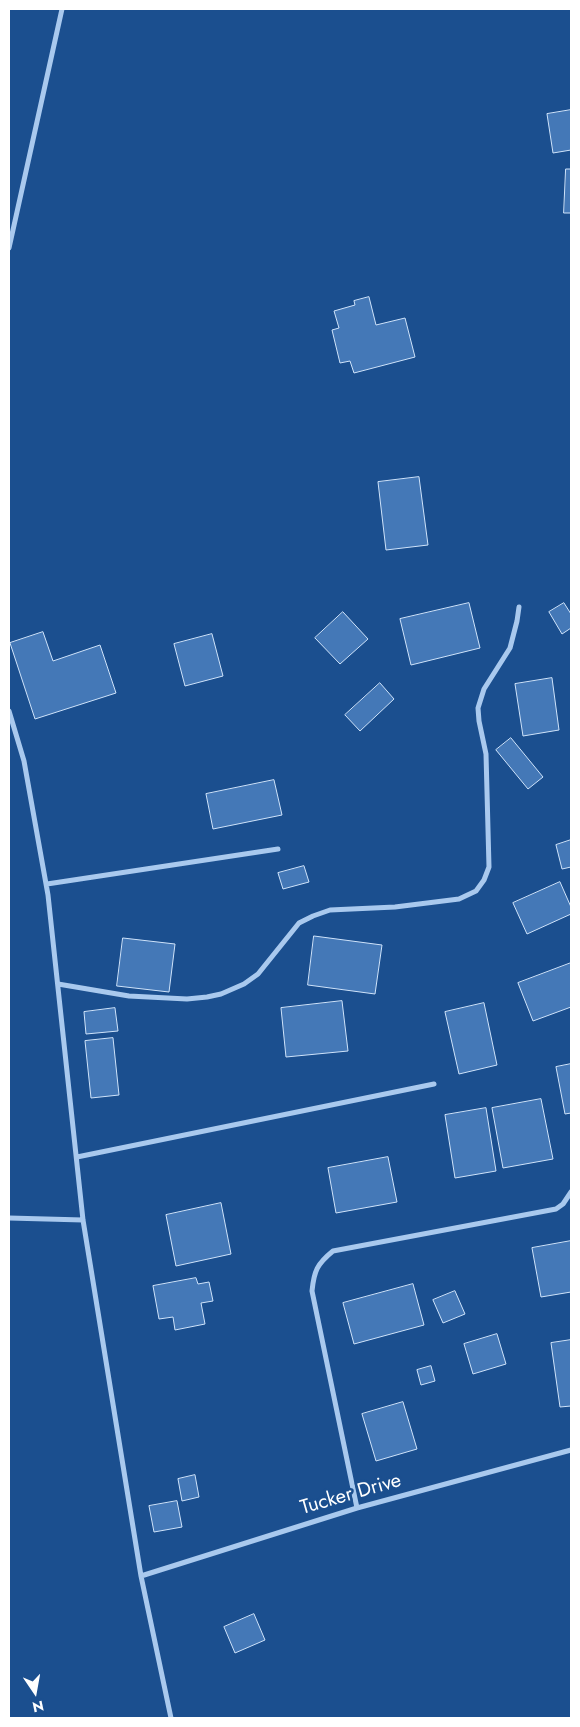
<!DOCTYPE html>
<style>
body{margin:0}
#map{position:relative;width:580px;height:1727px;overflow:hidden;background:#1b4f8f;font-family:Jost,sans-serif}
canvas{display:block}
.frame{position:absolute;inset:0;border:10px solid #fff;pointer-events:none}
.north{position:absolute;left:10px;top:1667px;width:50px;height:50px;-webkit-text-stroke:4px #1b4f8f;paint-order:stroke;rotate:168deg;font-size:14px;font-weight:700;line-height:20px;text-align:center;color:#fff}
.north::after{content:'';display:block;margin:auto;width:18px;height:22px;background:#fff;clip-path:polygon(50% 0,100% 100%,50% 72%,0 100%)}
</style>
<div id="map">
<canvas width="580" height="1727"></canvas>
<div class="frame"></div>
<div class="north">N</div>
</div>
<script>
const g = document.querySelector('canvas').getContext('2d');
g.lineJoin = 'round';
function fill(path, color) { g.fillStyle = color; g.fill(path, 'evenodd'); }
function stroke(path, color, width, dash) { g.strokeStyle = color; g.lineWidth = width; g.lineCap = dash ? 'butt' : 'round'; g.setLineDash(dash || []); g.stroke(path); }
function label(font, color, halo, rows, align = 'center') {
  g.font = font + ' Jost,sans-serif'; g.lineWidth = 5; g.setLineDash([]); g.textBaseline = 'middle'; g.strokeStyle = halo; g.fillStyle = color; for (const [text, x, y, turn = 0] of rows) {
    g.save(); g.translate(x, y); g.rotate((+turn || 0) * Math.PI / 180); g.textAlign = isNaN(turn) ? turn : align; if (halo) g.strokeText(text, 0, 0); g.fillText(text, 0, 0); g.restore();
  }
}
const building = new Path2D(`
 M571,110V150L553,153L547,114Z
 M566,169H571V213H564Z
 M369,297L376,325L405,318L415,357L354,373L350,361L340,363L332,330L339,328L334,311L355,305L354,301Z
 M419,477L428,545L386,550L378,482Z
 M469,603L480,648L411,665L400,619Z
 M564,603L571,614V628L562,634L549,612Z
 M343,612L368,639L340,664L315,638Z
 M43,632L53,661L100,645L116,693L35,719L10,643Z
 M212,634L223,676L185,686L174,644Z
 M552,678L559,730L523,736L515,684Z
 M380,683L394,699L360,731L345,715Z
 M511,738L543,777L528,789L496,750Z
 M274,780L282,815L213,829L206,794Z
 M571,840V867L562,869L556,845Z
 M304,866L309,882L283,889L278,873Z
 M560,882L571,907V914L527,934L513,903Z
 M314,936L382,945L375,994L308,985Z
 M123,938L175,944L169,992L117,986Z
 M571,963V1007L533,1021L518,983Z
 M342,1001L348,1051L286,1057L281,1008Z
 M484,1003L497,1065L459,1074L445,1012Z
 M115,1008L118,1031L86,1034L84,1012Z
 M113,1038L119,1095L91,1098L85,1041Z
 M571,1064V1113L565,1114L556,1067Z
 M541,1099L553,1159L503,1168L492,1108Z
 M486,1108L496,1171L455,1178L445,1115Z
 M388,1157L397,1202L336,1213L328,1168Z
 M221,1203L231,1254L176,1266L166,1215Z
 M571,1241V1292L541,1297L532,1248Z
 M196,1278L198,1284L209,1282L213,1301L201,1303L205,1324L175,1330L173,1317L159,1319L153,1286Z
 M413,1284L424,1325L354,1344L343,1303Z
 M455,1291L465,1314L443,1323L433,1300Z
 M497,1334L506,1364L473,1374L464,1344Z
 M571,1340V1406L560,1407L551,1343Z
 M431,1366L435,1381L421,1385L417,1370Z
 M403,1402L417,1449L376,1461L362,1414Z
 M195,1475L199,1497L182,1501L178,1479Z
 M177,1501L182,1527L154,1532L149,1506Z
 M254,1614L265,1640L235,1653L224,1627Z`);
fill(building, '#4478b7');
stroke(building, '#cfe3fa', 1);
stroke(new Path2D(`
 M9,248L62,9
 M9,711L24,761L48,895L83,1220L141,1576L171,1718
 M47,884L278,849
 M58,984L129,996L187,999L207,997L221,994L244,984L258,974L299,923L313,916L330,910L395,907L459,899L476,891L484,880L489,867L486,754L479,721L478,708L484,689L510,648L517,621L519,607
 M77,1157L434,1084
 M9,1218L83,1220
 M357,1508L312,1291C314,1271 317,1264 333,1251L556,1209L563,1204L571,1192
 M141,1576L357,1508L571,1450`), '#a9c9ee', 5);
label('20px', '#fff', '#1b4f8f', [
 ["Tucker Drive",351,1495,-16]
]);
</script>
